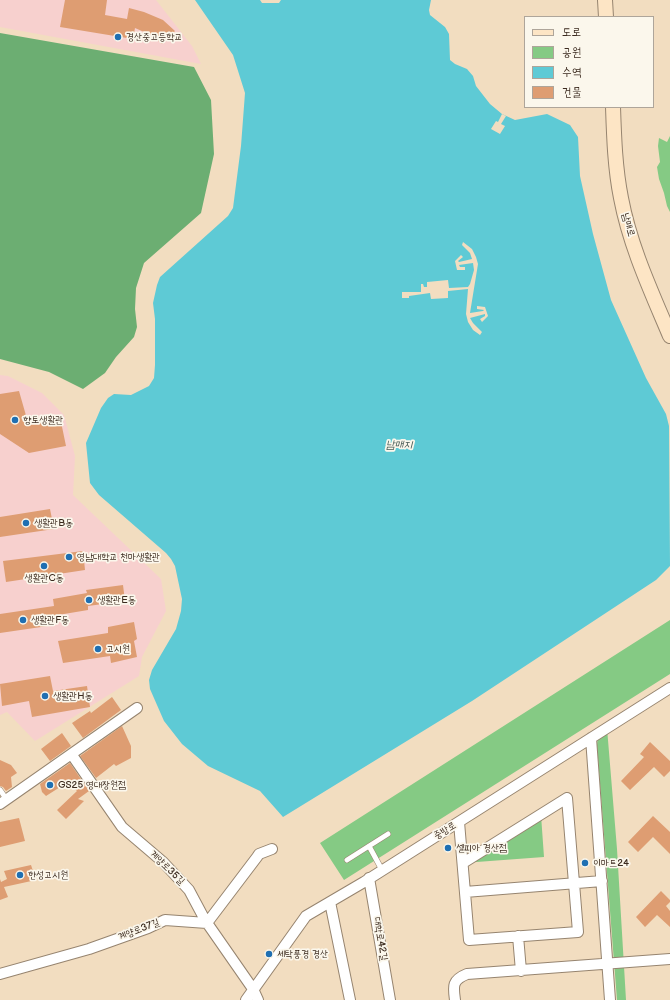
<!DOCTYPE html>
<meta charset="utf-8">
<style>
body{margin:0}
#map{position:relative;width:670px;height:1000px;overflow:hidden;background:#f2ddc0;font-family:"Balsamiq Sans","Poor Story",sans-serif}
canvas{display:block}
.legend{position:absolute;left:524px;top:16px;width:130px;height:92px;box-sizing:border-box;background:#fbf7ec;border:1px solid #aea59a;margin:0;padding:5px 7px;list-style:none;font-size:12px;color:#3b2a1e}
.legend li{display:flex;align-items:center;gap:8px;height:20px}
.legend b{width:20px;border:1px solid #aea59a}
</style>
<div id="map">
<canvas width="670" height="1000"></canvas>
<ul class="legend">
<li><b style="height:5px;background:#fde5c5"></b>도로</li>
<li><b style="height:11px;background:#85ca84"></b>공원</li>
<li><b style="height:11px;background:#5ecad5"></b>수역</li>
<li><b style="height:11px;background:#de9d72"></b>건물</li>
</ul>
</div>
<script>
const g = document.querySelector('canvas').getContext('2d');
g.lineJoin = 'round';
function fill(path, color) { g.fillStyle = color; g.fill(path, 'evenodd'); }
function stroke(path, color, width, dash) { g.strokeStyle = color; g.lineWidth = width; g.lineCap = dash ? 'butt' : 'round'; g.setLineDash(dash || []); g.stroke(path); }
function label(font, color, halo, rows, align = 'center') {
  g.font = font + ' "Balsamiq Sans","Poor Story",sans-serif'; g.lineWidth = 3.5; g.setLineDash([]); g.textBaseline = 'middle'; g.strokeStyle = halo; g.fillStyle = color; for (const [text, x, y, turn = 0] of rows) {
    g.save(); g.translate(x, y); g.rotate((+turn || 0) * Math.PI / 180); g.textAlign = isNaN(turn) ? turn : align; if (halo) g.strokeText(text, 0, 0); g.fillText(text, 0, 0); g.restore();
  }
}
fill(new Path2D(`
 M0,0H156L192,46L201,64L0,27Z
 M0,375L8,376L42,393L64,415L75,456L73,495L161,579L166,611L142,657L139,676L35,741L7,712L0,715Z`), '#f7d0ce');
fill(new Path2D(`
 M670,136V212L667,206L664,193L659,179L657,167L660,162L658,146L659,138L667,142Z
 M670,620V674L344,880L320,843Z
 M607,728L617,849L626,1000H617L597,745L598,734Z
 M541,815L544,857L463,863Z`), '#85ca84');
fill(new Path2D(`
 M0,33L194,67L211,100L214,154L201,213L144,263L136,288L135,309L137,327L134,337L116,357L105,373L83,389L49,372L0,359Z`), '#6cae72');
fill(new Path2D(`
 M195,0H260L262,3H279L281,0H431L429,10L430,15L445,27L449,34L450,60L455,64L467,69L473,76L476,86L490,104L502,114L515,120L547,114L570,125L578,137L580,176L593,234L611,300L646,378L666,414L669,426L670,566L656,580L472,701L283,817L260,791L208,766L182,744L164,721L150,689L149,680L152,670L176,629L181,611L182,599L175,566L171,559L166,553L99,495L90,483L86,443L101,408L108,398L114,394L131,395L149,386L154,378L155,365V319L153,303L157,285L160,277L228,216L233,208L241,146L245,93L233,55Z`), '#5ecad5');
fill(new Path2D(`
 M502,114L506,116L501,124L505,126L500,134L491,129L496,121L498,122Z
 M463,242L472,249L476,257L478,264L470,313L483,311L484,310L477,309V306L485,307L488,316L482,322L480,319L485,316V314L470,318L473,323L482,332L480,335L473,330L468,322L466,314L468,289L448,291V298L431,299L430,293L409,296V298H402V292H421V284H423L424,287H427V282L448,280L449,288L468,287L470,284L474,270L473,263L459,265L460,267H465V270H457L455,261L461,255L463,257L458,261L459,262L472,259L470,253L462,245Z`), '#f2ddc0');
fill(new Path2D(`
 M65,0H107L105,15L127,19L129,8L144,12L163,20L175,31L162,44L151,35L135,28L133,39L60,27Z
 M19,391L27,419L32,422L60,417L66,446L29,453L0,434V394Z
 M50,509L54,529L0,537V517Z
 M83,551L85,570L6,582L3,561Z
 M123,585L125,601L88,606V610L46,617L48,626L0,633V614L54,606L53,599L87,593L86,590Z
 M134,622L137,639L134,641L137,657L111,663L110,656L63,663L58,641L108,633V627Z
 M50,676L53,691L87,686L90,707L32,717L29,701L2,706L0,684Z
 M112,697L121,710L83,738L72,723L90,711L91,713Z
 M122,726L131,746V758L116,766L114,764L96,778L80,756Z
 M62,733L71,746L50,761L41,749Z
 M650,742L670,761V771L664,777L654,767L630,790L621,781L644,757L640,754Z
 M0,760L11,765L17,773L11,777L12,787L6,791L3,787L0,786Z
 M70,763L89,791L78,799L84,801L66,819L57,810L77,791L68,782L46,796L42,792L40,784Z
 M653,816L670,832V854L653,837L638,852L628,842Z
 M19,818L25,841L0,847V822Z
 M31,865L36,880L4,887L8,897L0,900V879L1,882L7,879L4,871Z
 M661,891L670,900V902L666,906L670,911V927L657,915L645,927L636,917Z`), '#de9d72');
const lane = new Path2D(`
 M0,790L7,800
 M369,846L382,870
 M347,860L388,834`);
const street = new Path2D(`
 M591,738L610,1000
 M72,755L122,827L163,862L189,890L205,920L253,989L258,1000
 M0,804L137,708
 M459,822L469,940L578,932L567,798L463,863
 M369,878L390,1000
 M465,892L602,881
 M330,902L350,1000
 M518,936L521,971
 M0,974L89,949L148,928L165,920L207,923L257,857L259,854L272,849
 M246,1000L306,916L364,882L670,688
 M455,1000C453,986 452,980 467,974L670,959`);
const secondary = new Path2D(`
 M605,0L606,17
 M613,107C614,137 615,168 621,198C630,246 651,291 670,336`);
stroke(lane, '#96846f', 6);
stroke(street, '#96846f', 12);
stroke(secondary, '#96846f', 16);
stroke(lane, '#fff', 5);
stroke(street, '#fff', 10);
stroke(secondary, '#fde5c5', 14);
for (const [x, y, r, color] of [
 [118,37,4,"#1f6fb2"],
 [15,420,4,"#1f6fb2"],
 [26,523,4,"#1f6fb2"],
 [69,557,4,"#1f6fb2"],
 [44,566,4,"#1f6fb2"],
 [89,600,4,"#1f6fb2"],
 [23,620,4,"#1f6fb2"],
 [98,649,4,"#1f6fb2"],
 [45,696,4,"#1f6fb2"],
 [50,785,4,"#1f6fb2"],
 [448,848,4,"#1f6fb2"],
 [585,863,4,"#1f6fb2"],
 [20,875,4,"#1f6fb2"],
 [269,954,4,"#1f6fb2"]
]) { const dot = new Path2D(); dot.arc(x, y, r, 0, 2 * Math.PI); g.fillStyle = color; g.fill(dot); stroke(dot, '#fbf7ec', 1.5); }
label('10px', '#3b2a1e', '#fbf7ec', [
 ["경산중고등학교",126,37],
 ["향토생활관",23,420],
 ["생활관B동",34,523],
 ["영남대학교 천마생활관",77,557],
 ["생활관C동",44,578,"center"],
 ["생활관E동",97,600],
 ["생활관F동",31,620],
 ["고시원",106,649],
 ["생활관H동",53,696],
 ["GS25 영대장원점",58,785],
 ["셀피아 경산점",456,848],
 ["이마트24",593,863],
 ["한성고시원",28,875],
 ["세탁풍경 경산",277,954]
], 'left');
label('10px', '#3b2a1e', '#fbf7ec', [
 ["남매로",628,225,74],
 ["중방로",445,831,-31],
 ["계양로35길",167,868,44],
 ["계양로37길",139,930,-21],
 ["대학로42길",380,939,80]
]);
label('italic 11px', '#465a55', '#fbf7ec', [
 ["남매지",399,445]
]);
</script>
